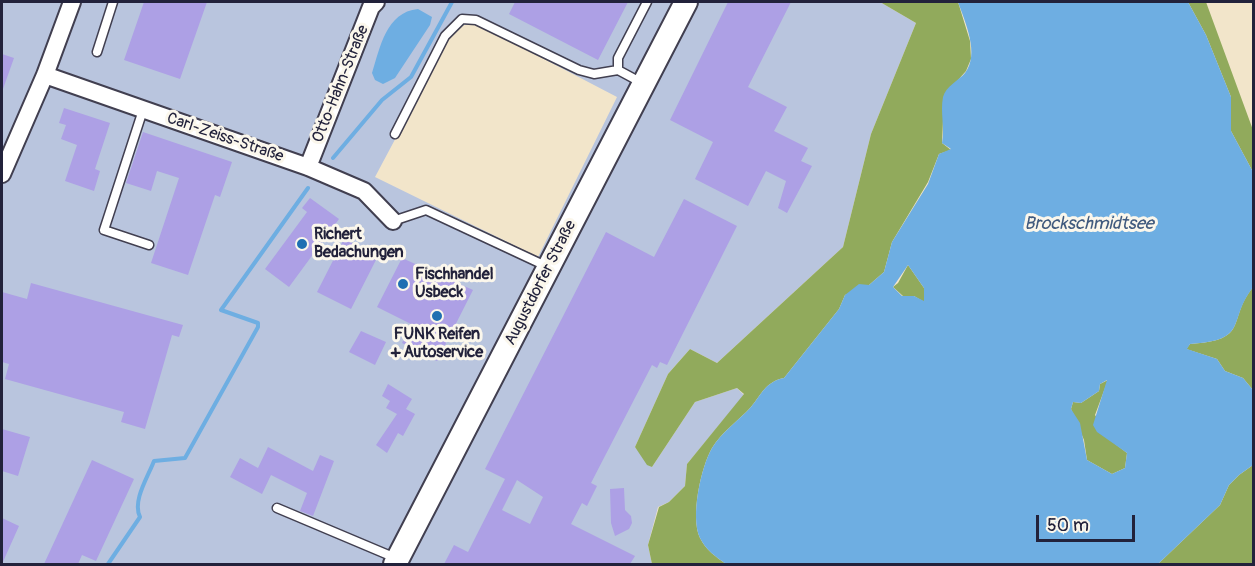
<!DOCTYPE html>
<meta charset="utf-8">
<style>
body{margin:0}
#map{position:relative;width:1255px;height:566px;overflow:hidden;background:#f2e5ca;font-family:Pangolin,sans-serif}
canvas{display:block}
.frame{position:absolute;inset:0;border:3px solid #22223b;pointer-events:none}
.scale{position:absolute;left:1036px;top:515px;width:99px;height:27px;box-sizing:border-box;border:3px solid #22223b;border-top:0;padding-left:8px;font-size:18px;line-height:21px;white-space:nowrap;color:#22223b;-webkit-text-stroke:4px #fbf7ec;paint-order:stroke}
</style>
<div id="map">
<canvas width="1255" height="566"></canvas>
<div class="frame"></div>
<div class="scale">50 m</div>
</div>
<script>
const g = document.querySelector('canvas').getContext('2d');
g.lineJoin = 'round';
function fill(path, color) { g.fillStyle = color; g.fill(path, 'evenodd'); }
function stroke(path, color, width, dash) { g.strokeStyle = color; g.lineWidth = width; g.lineCap = dash ? 'butt' : 'round'; g.setLineDash(dash || []); g.stroke(path); }
function label(font, color, halo, rows, align = 'center') {
  g.font = font + ' Pangolin,sans-serif'; g.lineWidth = 6; g.setLineDash([]); g.textBaseline = 'middle'; g.strokeStyle = halo; g.fillStyle = color; for (const [text, x, y, turn = 0] of rows) {
    g.save(); g.translate(x, y); g.rotate((+turn || 0) * Math.PI / 180); g.textAlign = isNaN(turn) ? turn : align; if (halo) g.strokeText(text, 0, 0); g.fillText(text, 0, 0); g.restore();
  }
}
fill(new Path2D(`
 M2,2H880L916,23L871,134L843,247L717,363L690,349L668,374L635,447L652,467L695,402L737,388L744,395L687,464L685,486L669,502L658,507L648,545L652,564H2ZM477,24L617,97L538,257L375,177L449,38L464,25Z`), '#b9c5de');
fill(new Path2D(`
 M880,2H958L970,41L971,59L966,71L958,80L943,121L942,143L951,150L939,154L928,182L892,242L884,272L869,285L845,295L839,309L784,378C765,382 762,394 751,407C739,420 721,433 712,448C701,467 690,517 700,538C706,550 716,557 726,564H652L648,545L659,507L669,502L685,486L687,464L744,394L737,388L695,402L652,467L647,465L635,447L668,374L690,349L717,363L843,247L871,134L916,23Z
 M1188,2H1206L1253,130V172L1231,131V97L1206,35Z
 M908,265L924,288V302L914,296H903L893,287L898,283Z
 M1253,287V390L1243,378L1225,371L1217,359L1186,349L1190,344C1251,340 1226,321 1253,287Z
 M1108,380L1095,415L1114,443L1127,453L1125,468L1112,474L1087,460L1084,440L1071,409L1073,402L1081,403L1099,391L1100,384Z
 M1253,465V564H1158L1220,505L1229,485L1239,475Z`), '#91aa5c');
fill(new Path2D(`
 M958,2H1188L1206,35L1231,97V131L1253,172L1254,286C1226,321 1251,340 1190,344L1187,349L1217,359L1225,371L1243,378L1253,390V465L1239,475L1229,485L1220,505L1158,564H726C716,557 706,550 700,538C690,517 701,467 712,448C721,433 739,420 751,407C762,394 765,382 784,378L839,309L845,295L859,284L869,285L884,272L892,242L928,184L939,154L951,149L942,143C945,128 940,112 943,97C946,86 958,81 965,73C980,54 965,22 958,2ZM908,265L924,288V301L914,296H902L893,287ZM1107,380L1093,425L1097,432L1127,453L1125,468L1112,474L1087,460L1080,423L1071,409L1073,402L1081,403L1099,391L1100,384Z
 M418,9L432,17L430,25L395,78L383,84L375,80L372,73C380,48 386,12 418,9Z`), '#6eaee2');
stroke(new Path2D(`
 M333,158L382,100L411,77L452,2
 M108,564L140,517C132,501 148,477 154,461L185,458L258,327V323L221,310L308,188`), '#6eaee2', 4);
fill(new Path2D(`
 M144,2H207L180,79L124,60Z
 M515,2H628L598,60L509,14Z
 M728,2H791L748,87L787,107L774,131L808,148L801,161L812,166L787,213L778,208L786,181L766,171L748,206L695,179L713,142L670,120Z
 M2,54L14,58L3,89H2Z
 M64,108L110,123L95,169L100,171L94,191L65,181L77,145L61,139L66,125L59,123Z
 M143,132L232,162L220,197L215,195L188,275L151,263L179,178L157,171L151,191L126,183Z
 M310,198L339,219L289,287L265,269L307,212L302,208Z
 M684,199L737,226L667,365L660,362L657,368L652,365L591,483L597,486L587,506L582,503L571,524L635,556L630,564H444L454,545L468,552L505,479L485,469L606,232L654,257ZM517,480L543,497L530,524L502,510Z
 M344,239L378,256L351,309L317,292Z
 M402,258L473,290L437,361L402,343L411,324L377,307Z
 M31,283L183,325L179,337L172,335L145,429L121,422L124,412L5,379L9,364L2,362V292L27,299Z
 M361,331L386,342L375,365L349,352Z
 M388,384L412,399L406,409L415,414L403,436L398,433L387,453L376,445L397,414L386,408L390,401L382,396Z
 M2,429L30,437L18,476L2,471Z
 M268,447L313,471L320,455L334,461L313,516L300,511L307,493L271,475L262,494L230,477L240,458L258,468Z
 M92,460L134,479L96,561L82,555L78,564H44Z
 M624,488L625,510L631,516L632,523L629,529L615,536L611,523L610,489Z
 M2,518L19,526L2,564Z`), '#ada0e5');
const lane = new Path2D(`
 M97,52L113,2
 M618,70V58L647,2
 M143,110L104,230L149,245
 M395,134L445,36L462,19L476,20L579,70L594,74L618,70L644,84
 M393,221L426,210L548,267
 M277,508L398,559`);
const street = new Path2D(`
 M45,75L308,167L364,191L393,221
 M308,167L371,7L376,2
 M2,174L45,75L72,2`);
const secondary = new Path2D(`
 M395,564L686,2`);
stroke(lane, '#413f50', 11);
stroke(street, '#413f50', 20);
stroke(secondary, '#413f50', 26);
stroke(lane, '#fff', 8);
stroke(street, '#fff', 16);
stroke(secondary, '#fff', 22);
for (const [x, y, r, color] of [
 [302,244,6,"#1f6fb2"],
 [403,284,6,"#1f6fb2"],
 [437,316,6,"#1f6fb2"]
]) { const dot = new Path2D(); dot.arc(x, y, r, 0, 2 * Math.PI); g.fillStyle = color; g.fill(dot); stroke(dot, '#fbf7ec', 2); }
label('16px', '#22223b', '#fbf7ec', [
 ["Otto-Hahn-Straße",341,84,-68],
 ["Carl-Zeiss-Straße",225,138,19],
 ["Augustdorfer Straße",541,283,-63]
]);
label('bold 16px', '#22223b', '#fbf7ec', [
 ["Richert",314,235],
 ["Bedachungen",314,253],
 ["Fischhandel",415,275],
 ["Usbeck",415,293],
 ["FUNK Reifen",437,335,"center"],
 ["+ Autoservice",437,353,"center"]
], 'left');
label('italic 18px', '#405a7e', '#fbf7ec', [
 ["Brockschmidtsee",1089,224]
]);
</script>
